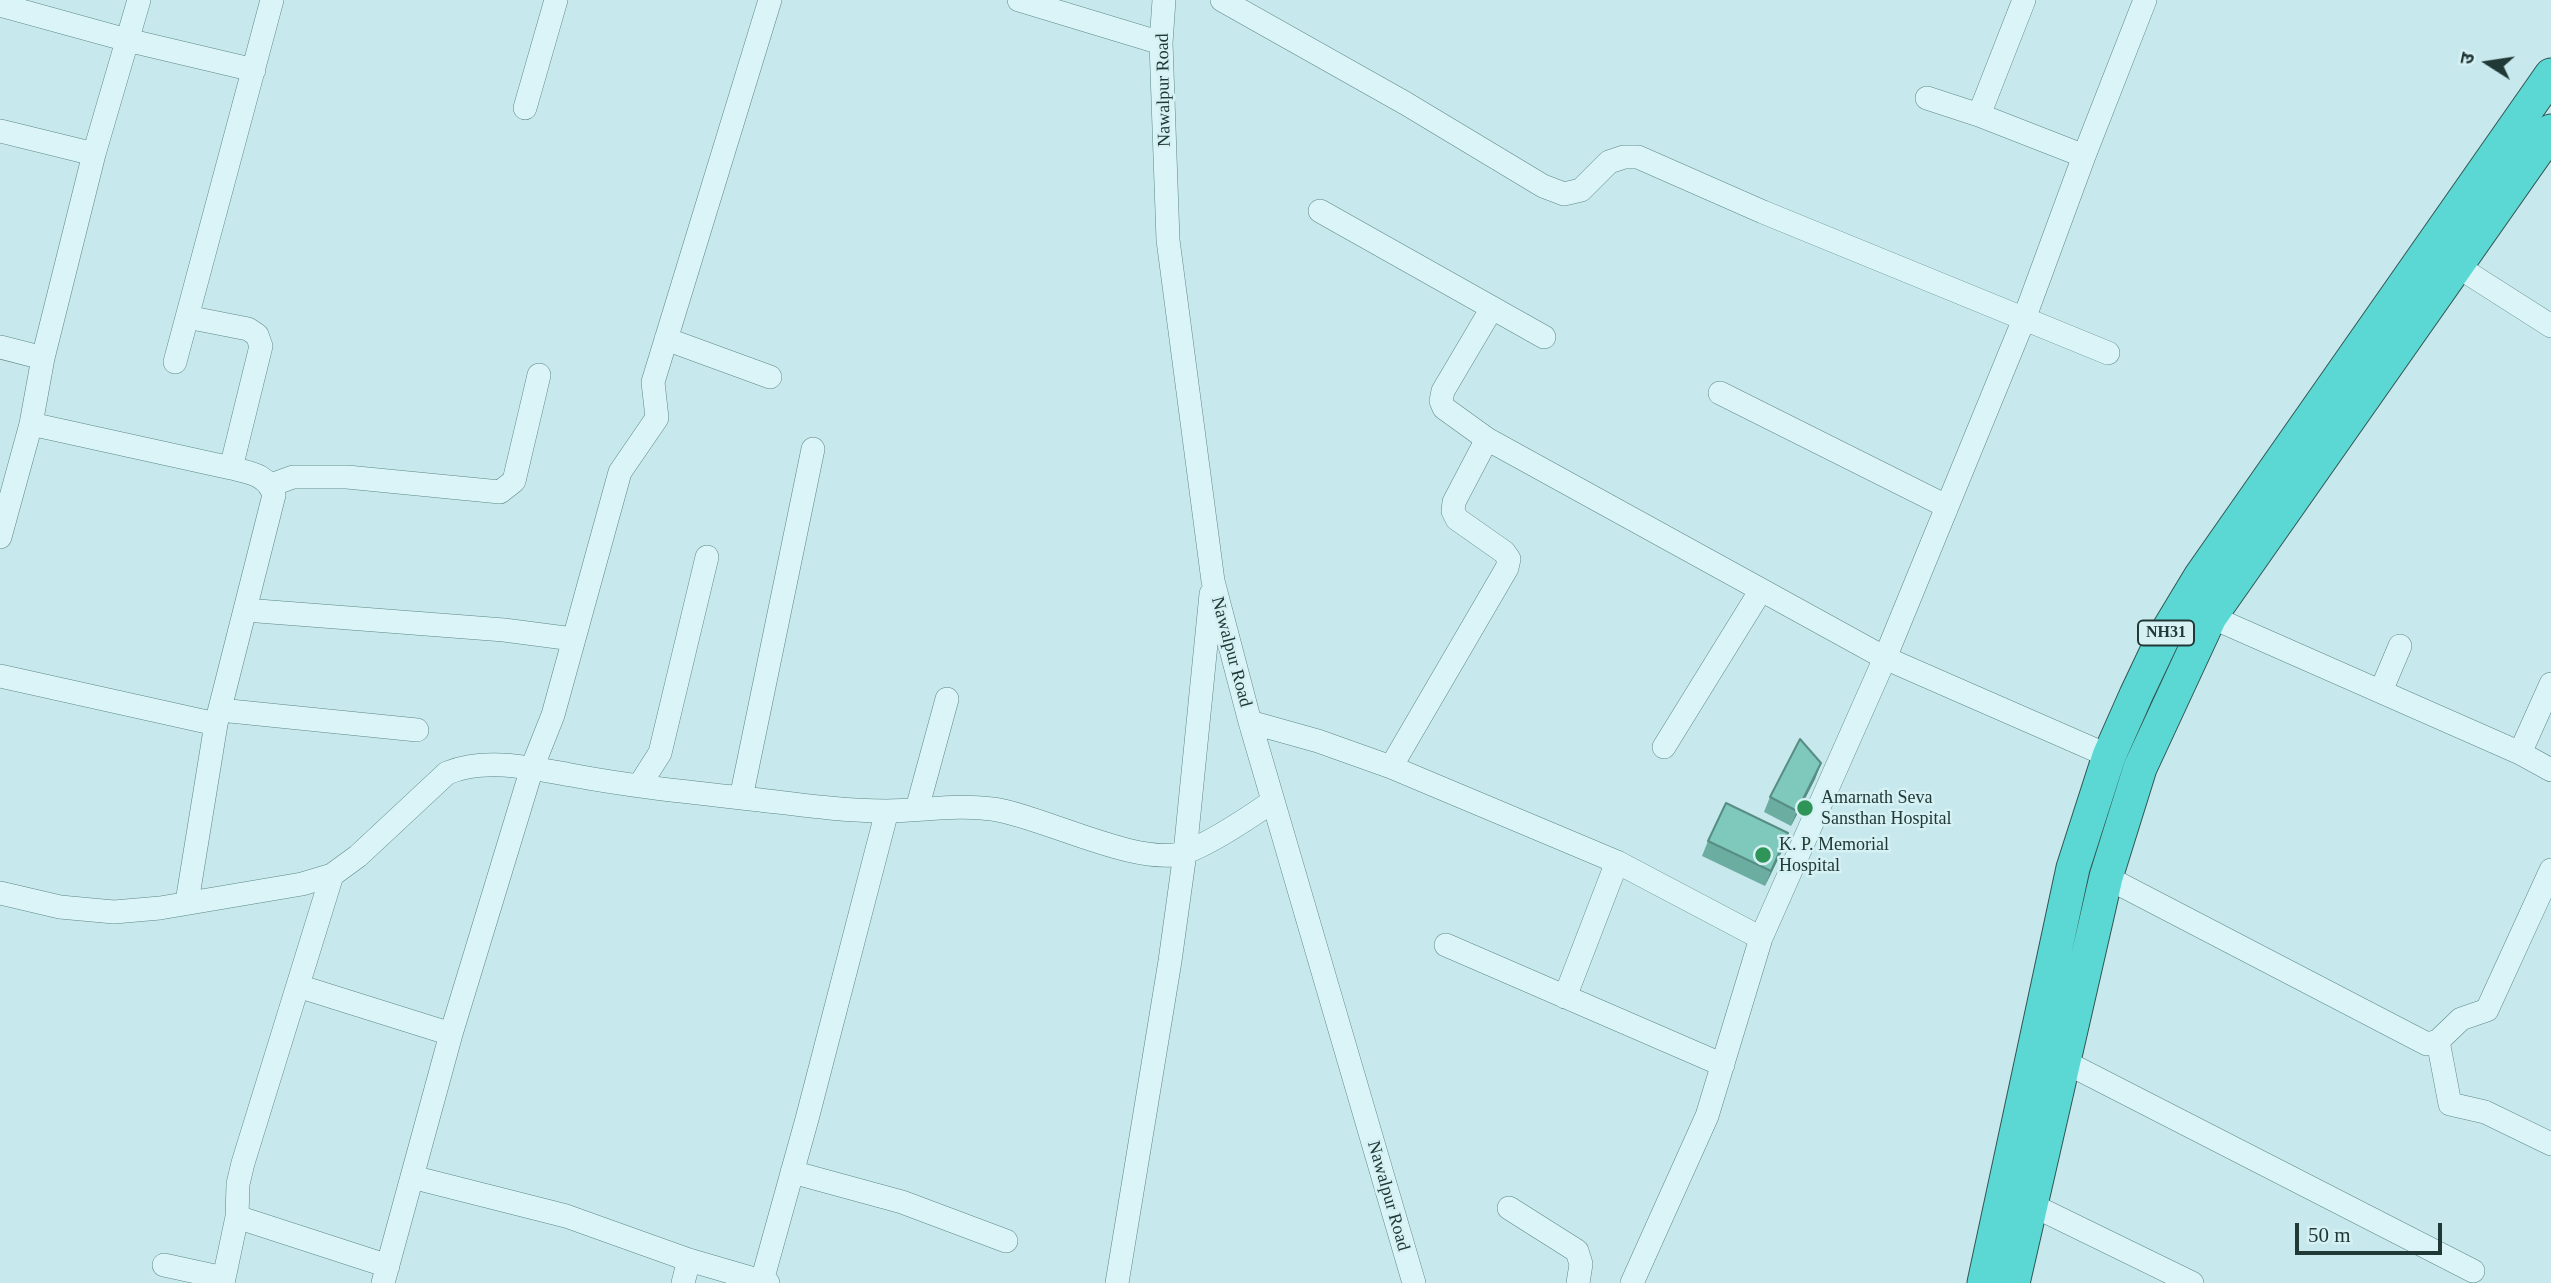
<!DOCTYPE html>
<meta charset="utf-8">
<style>
body{margin:0}
#map{position:relative;width:2551px;height:1283px;overflow:hidden;background:#c7e8ed;font-family:"Times New Roman","Noto Sans Devanagari",serif}
canvas{display:block}
.north{position:absolute;left:2453px;top:28px;width:70px;height:70px;-webkit-text-stroke:5px #d6f1f4;paint-order:stroke;rotate:282deg;font-size:19px;font-weight:700;line-height:28px;text-align:center;color:#203936}
.north::after{content:'';display:block;margin:auto;width:24px;height:32px;background:#203936;clip-path:polygon(50% 0,100% 100%,50% 72%,0 100%)}
.scale{position:absolute;left:2295px;top:1223px;width:147px;height:32px;box-sizing:border-box;border:4px solid #203936;border-top:0;padding-left:9px;font-size:21px;line-height:24px;white-space:nowrap;color:#203936;-webkit-text-stroke:5px #d6f1f4;paint-order:stroke}
</style>
<div id="map">
<canvas width="2551" height="1283"></canvas>
<div class="north">उ</div>
<div class="scale">50 m</div>
</div>
<script>
const g = document.querySelector('canvas').getContext('2d');
g.lineJoin = 'round';
function stroke(path, color, width, dash) { g.strokeStyle = color; g.lineWidth = width; g.lineCap = dash ? 'butt' : 'round'; g.setLineDash(dash || []); g.stroke(path); }
function fill(path, color) { g.fillStyle = color; g.fill(path, 'evenodd'); }
function label(font, color, halo, rows, align = 'center') {
  g.font = font + ' "Times New Roman",serif'; g.lineWidth = 5; g.setLineDash([]); g.textBaseline = 'middle'; g.strokeStyle = halo; g.fillStyle = color; for (const [text, x, y, turn = 0] of rows) {
    g.save(); g.translate(x, y); g.rotate((+turn || 0) * Math.PI / 180); g.textAlign = isNaN(turn) ? turn : align; if (halo) g.strokeText(text, 0, 0); g.fillText(text, 0, 0); g.restore();
  }
}
const minor = new Path2D(`
 M1019,0L1161,43
 M1164,0L1161,43L1168,240L1213,581L1250,722L1414,1283
 M1222,0L1405,103L1543,186L1564,194L1581,190L1609,162L1624,157H1638L1763,212L2108,353
 M0,5L127,40L254,70
 M1927,98L1979,115L2084,156
 M525,108L556,0
 M1979,115L2024,0
 M0,131L94,154
 M1320,211L1544,337
 M2457,266L2551,326
 M1492,308L1443,391L1441,401L1444,408L1487,439L1885,658L2109,756
 M187,317L248,329L257,335L261,346L231,468
 M666,339L770,377
 M0,347L43,358
 M175,362L272,0
 M1720,393L1946,506
 M31,424L231,468C250,473 267,474 274,495L216,724L187,902
 M271,485L293,477H347L500,492L514,481L539,375
 M0,537L31,424L43,358L94,154L139,0
 M245,610L504,630L573,639
 M2200,612L2520,753L2551,770
 M0,676L216,724
 M2381,691L2400,646
 M220,710L417,730
 M1250,722L1318,741L1391,767L1507,568L1509,559L1504,552L1457,519L1453,511L1454,502L1487,439
 M1664,747L1761,590
 M2520,753L2551,684
 M1391,767L1617,862L1761,938L1885,658L2024,319L2084,156L2145,0
 M639,786L660,753L707,557
 M741,798L813,449
 M917,809L947,699
 M2106,877L2427,1044L2438,1041L2461,1019L2487,1010L2551,870
 M0,893L60,907L114,912L160,908L302,884L332,875L358,856L447,773C486,757 531,768 571,775C634,787 697,793 760,800C802,805 844,811 886,811C922,811 956,804 992,809C1041,815 1140,869 1186,852C1211,843 1250,817 1273,801
 M1446,945L1723,1065
 M298,986L451,1034
 M1565,997L1617,862
 M2438,1041L2450,1104L2485,1112L2551,1144
 M2063,1061L2473,1271
 M792,1172L902,1202L1006,1241
 M412,1177L566,1216L689,1260L768,1283
 M2032,1205L2192,1283
 M1509,1208L1577,1251L1581,1264L1578,1283
 M237,1217L388,1266
 M164,1265L224,1278
 M762,1281L807,1119L887,811
 M223,1283L237,1217L238,1184L243,1163L332,875
 M383,1283L451,1034L532,768L553,715L620,472L657,418L653,382L770,0
 M683,1283L689,1260
 M1117,1283L1170,961L1185,853L1211,594
 M1632,1283L1707,1116L1761,938`);
const highway = new Path2D(`
 M1984,1283L2073,868L2109,756L2136,695L2162,640L2200,577L2551,75
 M2013,1283L2106,877L2140,768L2210,617L2551,131`);
stroke(minor, '#5d8885', 24);
stroke(highway, '#315651', 35);
stroke(minor, '#daf4f8', 23);
stroke(highway, '#5cd8d4', 33);
fill(new Path2D(`
 M1821,763L1815,779L1791,826L1764,812L1770,797Z
 M1708,841L1783,849L1765,886L1702,856Z`), '#6cada2');
fill(new Path2D(`
 M1821,763L1815,779L1791,826L1797,811Z
 M1788,833L1783,849L1765,886L1771,871Z`), '#588d84');
const building = new Path2D(`
 M1800,739L1821,763L1797,811L1770,797Z
 M1726,803L1788,833L1771,871L1708,841Z`);
fill(building, '#7ec9bc');
stroke(building, '#588d84', 2);
for (const [x, y, r, color] of [
 [1805,808,9,"#2f9458"],
 [1763,855,9,"#2f9458"]
]) { const dot = new Path2D(); dot.arc(x, y, r, 0, 2 * Math.PI); g.fillStyle = color; g.fill(dot); stroke(dot, '#d6f1f4', 2.5); }
for (const [x, y, w] of [
 [2166,633,56]
]) { const box = new Path2D(); box.roundRect(x - w / 2, y - 12.5, w, 25, 5); g.fillStyle = '#d6f1f4'; g.fill(box); stroke(box, '#203936', 2); }
label('bold 16px', '#203936', null, [
 ["NH31",2166,633]
]);
label('18px', '#203936', '#d6f1f4', [
 ["Nawalpur Road",1164,90,-91],
 ["Nawalpur Road",1231,652,75],
 ["Nawalpur Road",1388,1196,74]
]);
label('18px', '#203936', '#d6f1f4', [
 ["Amarnath Seva",1821,798],
 ["Sansthan Hospital",1821,819],
 ["K. P. Memorial",1779,845],
 ["Hospital",1779,866]
], 'left');
</script>
